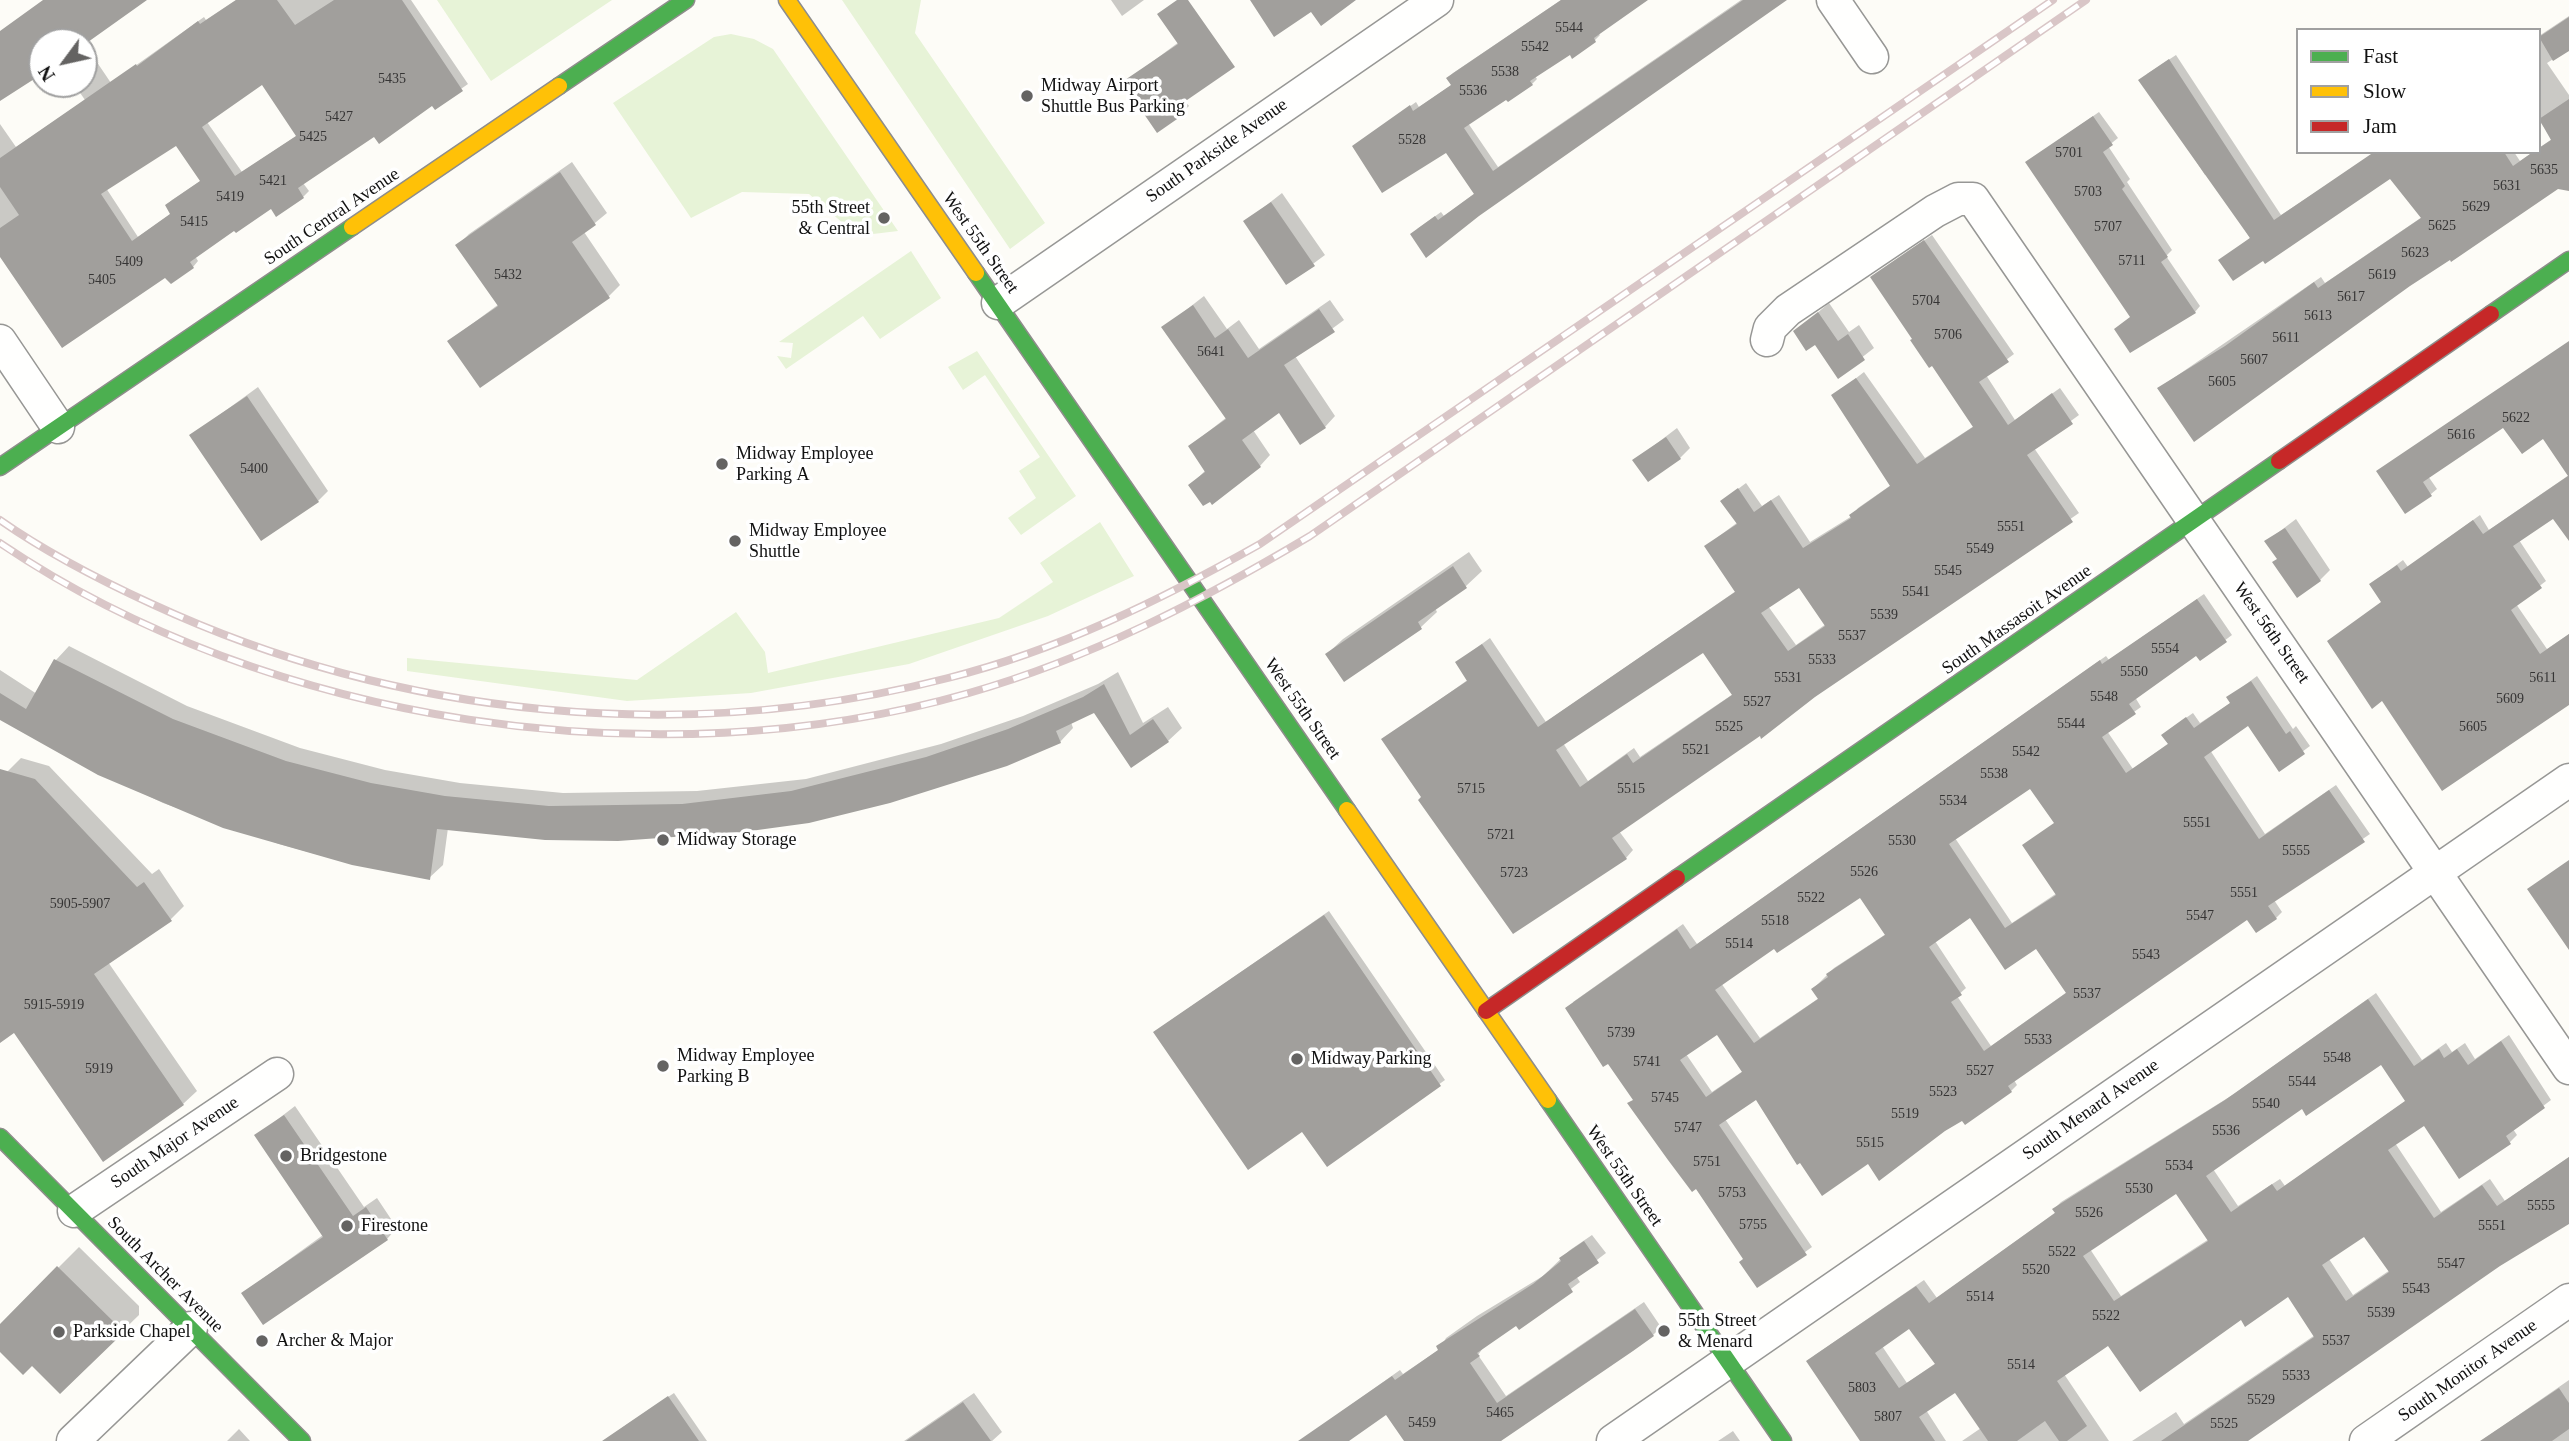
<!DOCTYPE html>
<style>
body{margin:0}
#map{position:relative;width:2569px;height:1441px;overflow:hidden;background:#fdfcf7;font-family:"Times New Roman",serif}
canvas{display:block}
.legend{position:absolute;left:2296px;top:28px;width:245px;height:126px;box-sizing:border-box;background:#fff;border:2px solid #a0a0a0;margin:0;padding:9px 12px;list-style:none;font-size:21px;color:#111}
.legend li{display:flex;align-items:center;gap:14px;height:35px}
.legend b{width:35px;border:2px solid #a0a0a0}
.north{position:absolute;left:28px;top:28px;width:70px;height:70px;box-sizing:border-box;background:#fff;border:2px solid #a0a0a0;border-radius:50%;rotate:237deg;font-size:19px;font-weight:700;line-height:28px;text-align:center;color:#111}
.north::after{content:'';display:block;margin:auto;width:24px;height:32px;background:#646362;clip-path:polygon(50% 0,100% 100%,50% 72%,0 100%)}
</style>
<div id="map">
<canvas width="2569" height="1441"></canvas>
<ul class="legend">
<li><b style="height:9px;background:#4caf50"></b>Fast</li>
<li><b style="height:9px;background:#ffc107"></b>Slow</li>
<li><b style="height:9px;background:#c62828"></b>Jam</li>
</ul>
<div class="north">N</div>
</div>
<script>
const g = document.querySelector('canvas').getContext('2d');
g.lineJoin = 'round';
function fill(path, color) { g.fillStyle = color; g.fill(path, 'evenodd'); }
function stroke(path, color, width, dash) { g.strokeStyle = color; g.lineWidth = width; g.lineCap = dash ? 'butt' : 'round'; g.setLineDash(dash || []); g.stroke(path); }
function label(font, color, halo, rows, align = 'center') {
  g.font = font + ' "Times New Roman",serif'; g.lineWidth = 7; g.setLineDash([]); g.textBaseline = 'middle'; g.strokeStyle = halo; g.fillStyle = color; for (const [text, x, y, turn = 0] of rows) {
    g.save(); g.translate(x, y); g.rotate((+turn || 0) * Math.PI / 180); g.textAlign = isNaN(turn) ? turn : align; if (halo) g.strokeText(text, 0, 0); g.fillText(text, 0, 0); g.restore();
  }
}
fill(new Path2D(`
 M437,0H612L491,81Z
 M842,0H921L915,33L1045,223L1010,249Z
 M731,34L754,39L773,49L898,231L873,234L844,224L809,194L742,192L691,218L613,103L714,37Z
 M911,251L941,298L880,339L863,316L786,369L777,356L791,358L793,343L779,342Z
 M977,351L1076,496L1021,535L1008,518L1036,498L1019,471L1040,457L985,375L963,390L948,367Z
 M1100,522L1134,576L1048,616L909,664L751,693L627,701L407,671V658L637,680L736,612L765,652L768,673L999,618L1053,582L1040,563Z`), '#e7f3d7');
fill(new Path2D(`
 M236,0H411L468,84L435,107L433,104L375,135L303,183L309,191L303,197L277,214L272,206L235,228L195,256L198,261L193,267L166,276L0,254V124L16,147L85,100L74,84H84V43L111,83L204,17L206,20ZM263,82L298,135L242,172L207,122ZM176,144L202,180L172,200L167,205L172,213L138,237L106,188Z
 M1111,0H1144L1122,16Z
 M1561,0H1645L1598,33L1600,35L1595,40L1570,53L1535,76L1537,79L1532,84L1468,123L1498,167L1741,0H1784L1478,215L1417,229L1441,212L1444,216L1475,193L1447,151L1354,146L1416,102L1419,107L1453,84L1448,78L1453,73Z
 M2569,16V49L2547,63L2569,95V186L2558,188L2450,258L2159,388L2321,277L2325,283L2422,217L2391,177L2263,259L2221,260L2250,238L2208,173L2205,175L2190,152L2147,74L2176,55L2281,215L2377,152H2514L2520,161L2533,152H2539V148L2552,139L2539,120V36Z
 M1183,39L1185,100L1189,106L1178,116L1125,82Z
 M2099,112L2118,138L2108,146L2130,179L2127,182L2172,250L2166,256L2200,306L2195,312L2132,316L2027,162Z
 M572,162L607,213L584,232L620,285L609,296L449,341L499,304L458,245L469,234Z
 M1282,193L1325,255L1287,283L1245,222Z
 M1932,235L2014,354L1986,375L2015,420L2060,388L2079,415L2034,448L2079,513L1619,831L1633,850L1626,858L1423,797L1384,739L1469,679L1457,662L1490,638L1546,722L1736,591L1706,546L1738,522L1722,501L1746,483L1762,506L1779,495L1810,542L1852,516L1858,508L1891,485L1833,396L1864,372L1925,458L1974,426L1872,277ZM1799,585L1826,624L1796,645L1768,606ZM1704,651L1733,694L1640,757L1634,748L1588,781L1563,743Z
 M1204,296L1227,329L1239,320L1259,349L1330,300L1344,320L1295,356L1335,416L1325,427L1280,411L1253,430L1270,455L1260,466L1190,485L1206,470L1190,446L1227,417L1163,328Z
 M1829,303L1849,332L1859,325L1874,348L1838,376L1816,342L1795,332Z
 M2569,343V475L2544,437L2504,425L2428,476L2437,489L2431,494L2379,471Z
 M258,387L328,491L318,501L192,435Z
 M1677,428L1690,448L1680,458L1635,460Z
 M2569,475V538L2554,516L2519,540L2546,581L2516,604L2547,649L2569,634V702L2383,601L2371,584L2403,560L2408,567L2480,515L2489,530Z
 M2296,519L2330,570L2320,580L2278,558L2267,541Z
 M1469,552L1482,571L1466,586L1435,608L1437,612L1421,627L1344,680L1327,654L1343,639Z
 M2204,594L2232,635L2200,659L2197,654L2135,697L2141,707L2107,731L2133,769L2169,743L2170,729L2193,713L2200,723L2232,702L2229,697L2257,676L2293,729L2296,726L2310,746L2279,769L2248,723L2210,750L2265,834L2336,785L2370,834L2274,900L2282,912L2276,918H2248L2014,1080L2017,1085L2011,1091L1944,1130L1868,1161L1757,1097L1725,1119L1812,1247L1758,1286L1745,1259L1634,1099L1573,1002L1683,924L1697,944L2106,656L2109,660ZM2030,786L2055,822L2057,893L2012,923L1955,838ZM1860,896L1886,934L1834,968L1813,989L1819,998L1760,1038L1721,983L1774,946ZM1971,916L2036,946L2067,992L1991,1046L1957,996L1966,988L1935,941ZM1717,1033L1743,1071L1712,1092L1686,1054Z
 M69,646L187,706L300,748L385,770L460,783L563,793L697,791L806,779L941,744L1023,716L1098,684L1118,672L1143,723L1168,707L1182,728L1168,741L1131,766L1094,711L1071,722L1073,728L1060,742L890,801L448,828L443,865L429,878L352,864L279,844L163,803L69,758L0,718V670L37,694L56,660Z
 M21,758L49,766L152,874L159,869L184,906L171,919L108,962L197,1091L183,1104L15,1030L0,1041V773L3,776Z
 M1329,911L1445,1080L1327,1165L1303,1129L1160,1028Z
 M2376,993L2422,1060L2446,1043L2452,1052L2465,1043L2475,1059L2509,1035L2551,1100L2513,1129L2517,1135L2510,1142L2460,1176L2424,1123L2395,1143L2441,1212L2490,1179L2505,1201L2569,1157V1221L2499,1265L2245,1441H2132L2176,1412L2184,1424L2315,1335L2288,1295L2242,1318L2108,1344L2064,1374L2109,1441H1962L1981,1428L1955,1390L1926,1410L1946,1441H1863L1808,1362L1815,1355L1924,1280L1937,1298L2056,1212L2054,1209L2061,1202L2234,1094ZM2382,1063L2407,1100L2285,1186L2280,1179L2238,1206L2213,1169L2302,1107ZM2177,1192L2209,1239L2121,1296L2090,1249ZM2365,1235L2390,1270L2353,1295L2329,1259ZM1910,1327L1936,1363L1907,1383L1882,1346Z
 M295,1106L364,1207L377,1198L397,1228L387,1239L243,1293L323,1235L256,1136Z
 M1592,1235L1606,1253L1576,1276L1580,1282L1519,1328L1517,1324L1485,1345L1478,1355L1506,1396L1644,1302L1661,1327L1653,1335L1498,1441H1406L1386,1413L1346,1441H1300L1400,1370L1403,1374L1440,1349L1446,1338L1477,1316L1543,1276L1570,1250Z
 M79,1247L139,1306V1315L60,1392L32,1363L0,1350V1326Z
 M2569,1380V1441H2481Z
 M674,1393L707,1441H623L622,1428Z
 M974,1393L1002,1432L992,1441H904Z
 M239,1429L250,1441H227Z
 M1733,1431L1740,1441H1718Z`), '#0003');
fill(new Path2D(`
 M43,0H147L88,42H42V74L0,101V31Z
 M236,0H277L295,25L334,0H402L463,91L435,110L432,106L379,144L374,137L298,188L304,198L276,217L271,209L236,233L234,231L190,262L194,268L171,284L165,278L62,348L0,257V228L19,215L0,187V158L136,64L137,66L198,21L200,24ZM262,85L296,136L235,176L202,127ZM176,146L200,181L165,205L170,214L132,241L101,194Z
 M1177,0H1188L1235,67L1174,109L1180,117L1157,133L1122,82L1178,44L1157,14Z
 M1250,0H1356L1321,26L1311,12L1274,37Z
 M1561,0H1648L1594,38L1596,42L1572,59L1570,55L1530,81L1533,85L1508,102L1506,100L1464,128L1493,171L1743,0H1787L1479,216L1426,258L1410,234L1435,216L1438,220L1474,194L1446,153L1382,193L1352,146L1410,105L1413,111L1451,85L1446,78Z
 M2569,17V51L2553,61L2539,37Z
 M2169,59L2274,220L2374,152H2504L2513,166L2533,152H2539V148L2551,140L2539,119L2569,99V191L2558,189L2451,262L2450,260L2410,286L2194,442L2157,388L2225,346L2314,282L2318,288L2421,218L2390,179L2265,264L2263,261L2233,281L2218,260L2250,238L2138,80Z
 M2093,116L2113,145L2103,152L2125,186L2122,189L2168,257L2161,262L2196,313L2130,353L2114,329L2130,317L2025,162Z
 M560,172L596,225L572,242L610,298L480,388L447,341L498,306L455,245Z
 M1271,202L1315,266L1286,285L1243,221Z
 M1924,240L2009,362L1979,382L2008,425L2052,393L2073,424L2027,455L2073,522L1815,697L1761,739L1760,736L1612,838L1627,859L1513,934L1418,800L1421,797L1381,739L1467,681L1455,662L1482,644L1538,727L1735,592L1704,546L1737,524L1720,501L1738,488L1754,512L1771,500L1803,548L1851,518L1849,515L1890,486L1831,395L1856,378L1917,464L1973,427L1932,366L1929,368L1910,340L1912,339L1870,277ZM1799,588L1825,626L1788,651L1761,613ZM1703,653L1732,695L1633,763L1627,754L1580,787L1556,750Z
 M1193,305L1215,338L1228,329L1248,358L1319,309L1335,332L1284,365L1326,428L1300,445L1279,413L1242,440L1261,467L1212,505L1210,502L1203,506L1188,485L1205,472L1188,446L1226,419L1161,327Z
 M1818,312L1838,341L1848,334L1865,360L1838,379L1815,345L1806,351L1793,331Z
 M2569,341V541L2553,519L2513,546L2542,588L2511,610L2540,654L2569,634V705L2442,791L2382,701L2372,709L2327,641L2381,602L2369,584L2397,565L2401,571L2473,520L2483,534L2568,476L2543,439L2522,454L2503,428L2423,482L2432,496L2405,514L2376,471Z
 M247,396L319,502L261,541L189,435Z
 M1666,437L1681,459L1648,482L1632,460Z
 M2285,528L2321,581L2297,598L2272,562L2277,559L2264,541Z
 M1453,566L1467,588L1418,622L1422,629L1344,682L1325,654Z
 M2197,599L2227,642L2200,661L2196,656L2129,704L2136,714L2102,737L2126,773L2168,744L2161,735L2186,717L2194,728L2230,703L2226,697L2251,681L2286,734L2290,731L2305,754L2279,772L2248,726L2204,757L2259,839L2329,790L2365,842L2268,906L2277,919L2256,933L2247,920L2008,1086L2012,1092L1965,1125L1962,1121L1945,1131L1879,1181L1868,1164L1822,1196L1800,1163L1797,1165L1756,1100L1719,1125L1807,1255L1757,1288L1739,1262L1743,1259L1696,1189L1692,1192L1668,1160L1627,1103L1633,1100L1608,1064L1603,1067L1565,1008L1677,929L1690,949L2100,660L2102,664ZM2030,789L2054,823L2022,845L2056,895L2005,928L1949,844ZM1860,898L1885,935L1826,974L1828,977L1811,989L1818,999L1754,1043L1715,990L1774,949L1777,953ZM1970,918L2005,970L2036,949L2066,993L1984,1051L1951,1002L1962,995L1929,947ZM1717,1035L1742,1072L1706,1097L1680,1060Z
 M54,659L173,719L286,761L371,783L445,796L549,806L682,804L791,791L926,757L1008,729L1083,697L1104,684L1130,735L1153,719L1169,742L1131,768L1094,713L1056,731L1061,743L1007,766L890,803L809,823L743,832L618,841L545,840L437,829L430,880L352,865L223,828L98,775L0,720V693L26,709Z
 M0,769L35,779L137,887L144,882L172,921L94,974L184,1105L103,1162L14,1033L0,1043Z
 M2569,860V950L2527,889Z
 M1324,915L1441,1086L1327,1167L1302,1132L1248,1170L1153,1032Z
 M2368,999L2414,1066L2439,1049L2444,1058L2457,1049L2468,1065L2501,1041L2545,1108L2506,1136L2511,1144L2459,1179L2424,1126L2388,1150L2434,1218L2482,1185L2497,1206L2569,1157V1224L2500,1266L2248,1441H2161L2314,1337L2288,1297L2245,1327L2241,1320L2140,1392L2108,1346L2057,1381L2087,1426L2067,1441H2059L2045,1421L2017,1441H1988L1955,1393L1919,1417L1935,1441H1860L1806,1361L1916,1286L1929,1303L2055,1213L2052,1209L2225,1100ZM2381,1065L2405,1101L2277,1191L2272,1184L2231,1212L2206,1176L2302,1109L2306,1116ZM2176,1194L2208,1241L2114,1301L2083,1256ZM2364,1237L2389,1272L2346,1301L2322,1265ZM1909,1329L1935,1364L1899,1388L1875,1353Z
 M284,1115L353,1216L366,1207L388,1240L263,1325L241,1293L323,1237L254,1135Z
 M1584,1241L1599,1263L1568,1284L1573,1292L1519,1330L1516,1326L1477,1353L1480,1356L1470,1363L1497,1403L1635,1309L1654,1336L1633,1351L1501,1441H1404L1386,1415L1349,1441H1298L1392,1376L1395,1380L1438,1350L1436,1346L1533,1284L1561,1261L1559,1258Z
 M57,1266L119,1327V1337L60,1394L32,1366L23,1375L0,1352V1324Z
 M2559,1388L2569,1403V1429L2552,1441H2480Z
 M668,1396L699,1441H602Z
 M963,1402L991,1441H906Z`), '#a19f9c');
const street = new Path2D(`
 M1833,0L1872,57
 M998,303L1437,0
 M1767,340L1770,328L1788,310L1935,211L1958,199H1973L2569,1068
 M0,341L58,427
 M74,1211L277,1074
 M73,1441L191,1328
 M1613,1441L2569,780
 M2366,1441L2569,1300`);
const fast = new Path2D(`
 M559,86L686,0
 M976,273L1347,810
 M2491,314L2569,260
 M0,467L352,227
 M1677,878L2279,461
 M1548,1100L1783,1441
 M0,1137L302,1441`);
const slow = new Path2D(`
 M787,0L976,273
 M352,227L559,86
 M1347,810L1548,1100`);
const jam = new Path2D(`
 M2279,461L2491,314
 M1486,1011L1677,878`);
stroke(street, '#979795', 35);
stroke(fast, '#8e8d8b', 19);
stroke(slow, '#8e8d8b', 19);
stroke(jam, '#8e8d8b', 19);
stroke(street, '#fffffe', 32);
stroke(fast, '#4caf50', 16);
stroke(slow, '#ffc107', 16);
stroke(jam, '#c62828', 16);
const rail = new Path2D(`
 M0,520C47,553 100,580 152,604C398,718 684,746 948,678C1059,650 1161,600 1260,544L2053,0
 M0,543C269,725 658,782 969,693C1091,658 1201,601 1310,536L2086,0`);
stroke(rail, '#d9c6c7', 8);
stroke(rail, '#fff', 5, [16]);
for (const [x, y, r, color] of [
 [1027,96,7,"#646362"],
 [884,218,7,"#646362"],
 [722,464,7,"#646362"],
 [735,541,7,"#646362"],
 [663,840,7,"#646362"],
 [1297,1059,7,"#646362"],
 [663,1066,7,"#646362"],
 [286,1156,7,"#646362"],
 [347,1226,7,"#646362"],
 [1664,1331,7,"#646362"],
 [59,1332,7,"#646362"],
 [262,1341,7,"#646362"]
]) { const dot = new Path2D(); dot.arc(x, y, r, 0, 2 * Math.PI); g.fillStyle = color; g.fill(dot); stroke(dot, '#fff', 2.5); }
label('14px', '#353434', null, [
 ["5544",1569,28],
 ["5542",1535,47],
 ["5538",1505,72],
 ["5435",392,79],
 ["5536",1473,91],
 ["5427",339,117],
 ["5425",313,137],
 ["5528",1412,140],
 ["5701",2069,153],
 ["5635",2544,170],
 ["5421",273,181],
 ["5631",2507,186],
 ["5703",2088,192],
 ["5419",230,197],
 ["5629",2476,207],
 ["5415",194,222],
 ["5625",2442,226],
 ["5707",2108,227],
 ["5623",2415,253],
 ["5711",2132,261],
 ["5409",129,262],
 ["5432",508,275],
 ["5619",2382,275],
 ["5405",102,280],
 ["5617",2351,297],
 ["5704",1926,301],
 ["5613",2318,316],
 ["5706",1948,335],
 ["5611",2286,338],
 ["5641",1211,352],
 ["5607",2254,360],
 ["5605",2222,382],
 ["5622",2516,418],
 ["5616",2461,435],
 ["5400",254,469],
 ["5551",2011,527],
 ["5549",1980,549],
 ["5545",1948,571],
 ["5541",1916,592],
 ["5539",1884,615],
 ["5537",1852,636],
 ["5554",2165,649],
 ["5533",1822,660],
 ["5550",2134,672],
 ["5531",1788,678],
 ["5611",2543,678],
 ["5548",2104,697],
 ["5609",2510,699],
 ["5527",1757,702],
 ["5544",2071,724],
 ["5525",1729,727],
 ["5605",2473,727],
 ["5521",1696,750],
 ["5542",2026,752],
 ["5538",1994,774],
 ["5715",1471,789],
 ["5515",1631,789],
 ["5534",1953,801],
 ["5551",2197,823],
 ["5721",1501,835],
 ["5530",1902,841],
 ["5555",2296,851],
 ["5526",1864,872],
 ["5723",1514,873],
 ["5551",2244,893],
 ["5522",1811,898],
 ["5905-5907",80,904],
 ["5547",2200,916],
 ["5518",1775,921],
 ["5514",1739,944],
 ["5543",2146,955],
 ["5537",2087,994],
 ["5915-5919",54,1005],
 ["5739",1621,1033],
 ["5533",2038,1040],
 ["5548",2337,1058],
 ["5741",1647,1062],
 ["5919",99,1069],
 ["5527",1980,1071],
 ["5544",2302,1082],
 ["5523",1943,1092],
 ["5745",1665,1098],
 ["5540",2266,1104],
 ["5519",1905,1114],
 ["5747",1688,1128],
 ["5536",2226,1131],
 ["5515",1870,1143],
 ["5751",1707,1162],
 ["5534",2179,1166],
 ["5530",2139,1189],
 ["5753",1732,1193],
 ["5555",2541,1206],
 ["5526",2089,1213],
 ["5755",1753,1225],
 ["5551",2492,1226],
 ["5522",2062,1252],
 ["5547",2451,1264],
 ["5520",2036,1270],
 ["5543",2416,1289],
 ["5514",1980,1297],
 ["5539",2381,1313],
 ["5522",2106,1316],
 ["5537",2336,1341],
 ["5514",2021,1365],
 ["5533",2296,1376],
 ["5803",1862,1388],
 ["5529",2261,1400],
 ["5465",1500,1413],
 ["5807",1888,1417],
 ["5459",1422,1423],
 ["5525",2224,1424]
]);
label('18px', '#111', '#fff', [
 ["Midway Airport",1041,86],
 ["Shuttle Bus Parking",1041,107],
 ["55th Street",870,208,"right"],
 ["& Central",870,229,"right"],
 ["Midway Employee",736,454],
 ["Parking A",736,475],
 ["Midway Employee",749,531],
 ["Shuttle",749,552],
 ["Midway Storage",677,840],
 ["Midway Employee",677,1056],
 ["Parking B",677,1077],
 ["Midway Parking",1311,1059],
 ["Bridgestone",300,1156],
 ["Firestone",361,1226],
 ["55th Street",1678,1321],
 ["& Menard",1678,1342],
 ["Parkside Chapel",73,1332],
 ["Archer & Major",276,1341]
], 'left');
label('18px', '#111', '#fff', [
 ["South Parkside Avenue",1217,151,-35],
 ["South Central Avenue",332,217,-34],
 ["West 55th Street",980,243,55],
 ["South Massasoit Avenue",2017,620,-35],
 ["West 56th Street",2271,633,55],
 ["West 55th Street",1302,709,55],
 ["South Menard Avenue",2091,1110,-35],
 ["South Major Avenue",175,1143,-34],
 ["West 55th Street",1624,1176,55],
 ["South Archer Avenue",165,1275,45],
 ["South Monitor Avenue",2468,1371,-35]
]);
</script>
